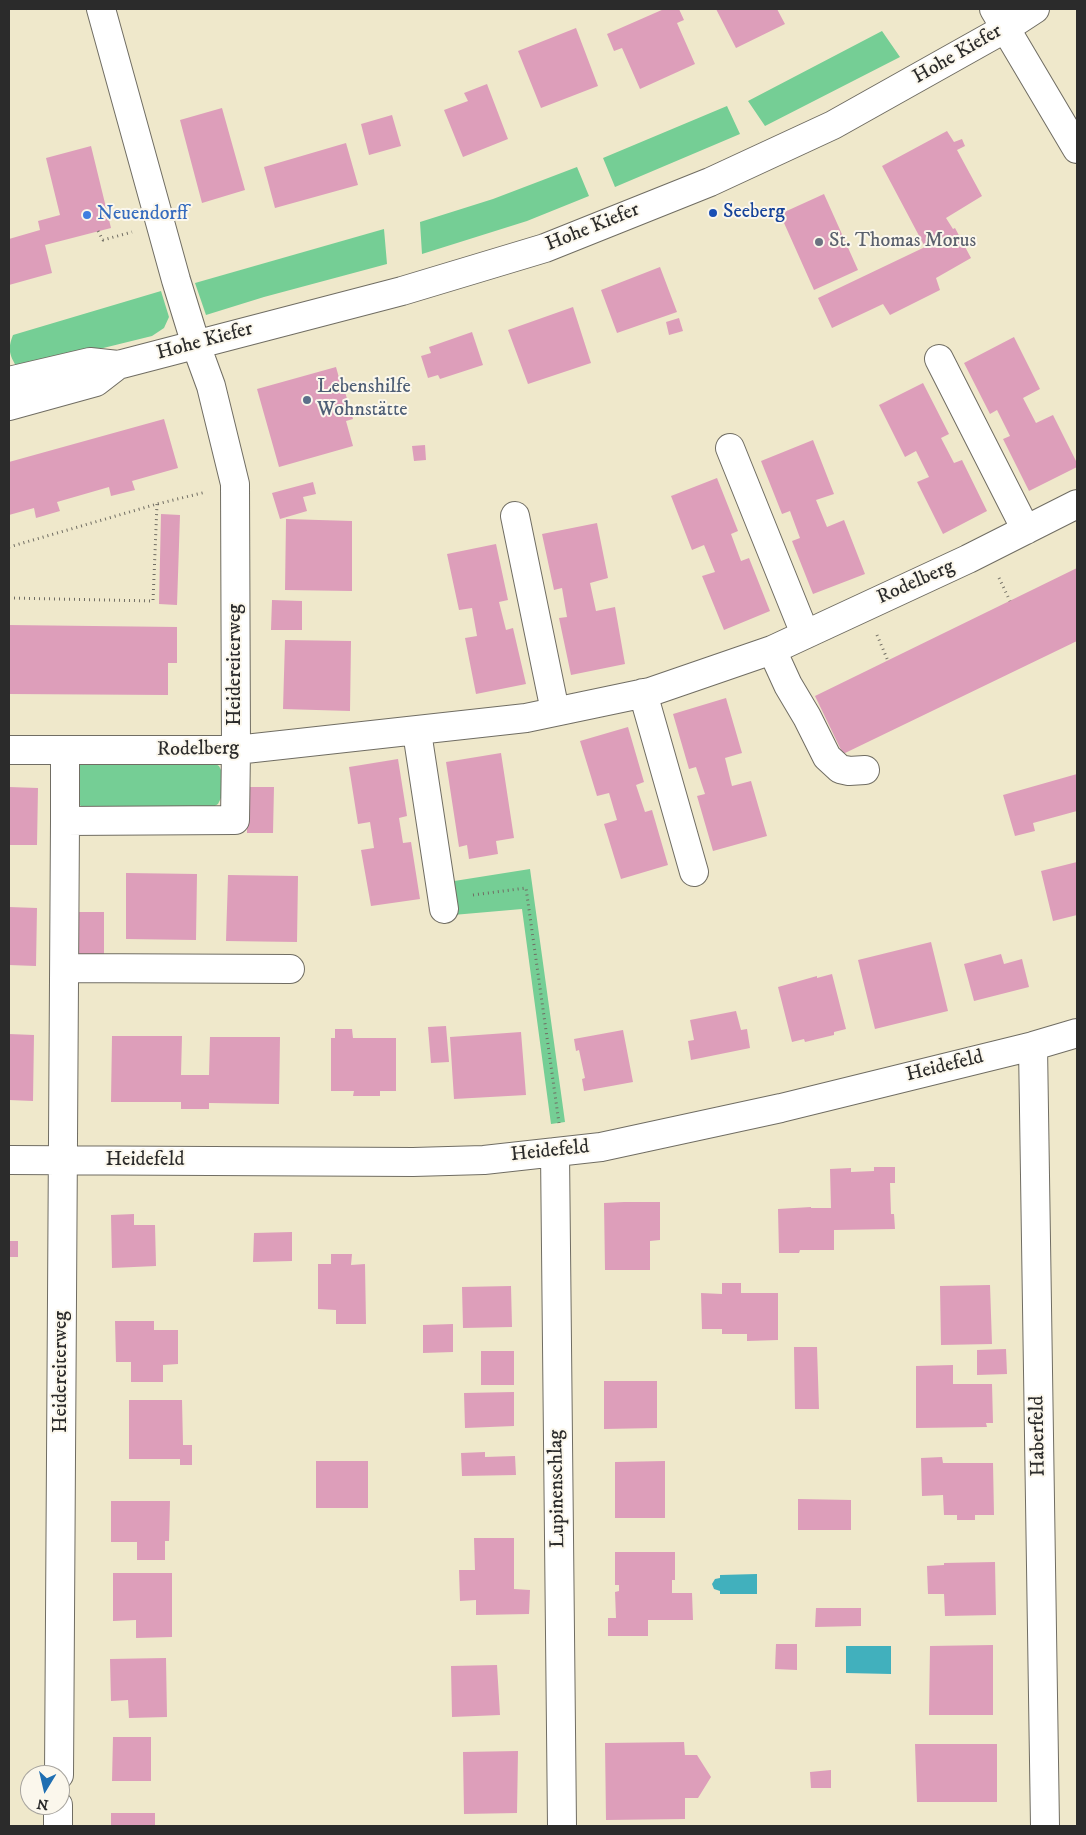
<!DOCTYPE html>
<meta charset="utf-8">
<style>
body{margin:0}
#map{position:relative;width:1086px;height:1835px;overflow:hidden;background:#efe8cb;font-family:"IM FELL DW Pica",serif}
canvas{display:block}
.frame{position:absolute;inset:0;border:10px solid #2b2b2b;pointer-events:none}
.north{position:absolute;left:20px;top:1765px;width:50px;height:50px;box-sizing:border-box;background:#fbf7ec;border:1px solid #a8a59f;border-radius:50%;rotate:189deg;font-size:14px;font-weight:700;line-height:20px;text-align:center;color:#2b2b2b}
.north::after{content:'';display:block;margin:auto;width:18px;height:22px;background:#1f6fb2;clip-path:polygon(50% 0,100% 100%,50% 72%,0 100%)}
</style>
<div id="map">
<canvas width="1086" height="1835"></canvas>
<div class="frame"></div>
<div class="north">N</div>
</div>
<script>
const g = document.querySelector('canvas').getContext('2d');
g.lineJoin = 'round';
function fill(path, color) { g.fillStyle = color; g.fill(path, 'evenodd'); }
function stroke(path, color, width, dash) { g.strokeStyle = color; g.lineWidth = width; g.lineCap = dash ? 'butt' : 'round'; g.setLineDash(dash || []); g.stroke(path); }
function label(font, color, halo, rows, align = 'center') {
  g.font = font + ' "IM FELL DW Pica",serif'; g.lineWidth = 4; g.setLineDash([]); g.textBaseline = 'middle'; g.strokeStyle = halo; g.fillStyle = color; for (const [text, x, y, turn = 0] of rows) {
    g.save(); g.translate(x, y); g.rotate((+turn || 0) * Math.PI / 180); g.textAlign = isNaN(turn) ? turn : align; if (halo) g.strokeText(text, 0, 0); g.fillText(text, 0, 0); g.restore();
  }
}
fill(new Path2D(`
 M882,31L900,57L765,126L748,101Z
 M727,106L740,134L615,187L603,158Z
 M577,167L589,196L527,221L422,254L420,222L493,199Z
 M384,229L387,264L264,297L206,315L195,283Z
 M161,291L169,317L164,328L152,336L18,369C10,356 7,350 13,335Z
 M79,761H210L219,766L223,774L222,796L218,804L210,809L82,807L75,801L72,777Z
 M530,869L565,1122L551,1124L522,909L453,915L448,882Z`), '#75ce95');
fill(new Path2D(`
 M757,1574V1594H720V1591L714,1589L712,1584L715,1579L720,1578V1575Z
 M846,1646H891V1674L846,1673Z`), '#41b0bd');
fill(new Path2D(`
 M664,9H679L684,20L677,23L695,64L640,89L622,48L614,51L607,34Z
 M716,9H777L785,24L736,48Z
 M576,28L598,86L541,108L518,51Z
 M487,84L508,139L463,157L444,110L468,101L464,93Z
 M222,108L245,190L202,203L180,120Z
 M392,115L401,146L369,155L361,124Z
 M947,131L954,142L962,139L965,146L957,150L982,196L946,218L953,229L955,228L971,258L936,278L940,290L890,315L883,304L832,328L818,298L925,247L882,166Z
 M346,143L358,185L275,208L264,167Z
 M91,146L111,228L45,245L52,273L9,285V239L40,230L38,221L60,215L46,158Z
 M824,194L858,270L814,290L780,214Z
 M660,267L677,312L617,333L601,290Z
 M573,307L591,363L528,384L508,330Z
 M679,318L683,331L669,335L666,322Z
 M472,332L483,365L440,379L438,375L428,378L421,356L431,353L429,347Z
 M1014,337L1040,389L1023,398L1036,423L1053,415L1077,463V467L1029,491L1003,439L1010,436L997,410L990,414L964,363Z
 M336,367L343,392H345L353,419L346,421L353,446L279,467L257,389Z
 M923,383L949,434L941,438L954,463L962,460L987,511L943,534L917,482L929,477L916,451L905,457L879,405Z
 M164,419L178,468L132,481L135,490L111,496L109,487L57,502L60,511L36,518L34,508L9,515V462Z
 M813,440L834,494L816,500L827,527L844,520L865,574L813,594L792,541L800,538L790,511L782,514L761,461Z
 M425,445L426,460L414,461L412,446Z
 M717,478L738,531L731,534L741,561L749,558L770,611L724,630L702,576L715,572L704,545L692,550L671,496Z
 M313,482L316,494L303,497L307,511L280,519L272,493Z
 M161,514L180,515L177,605L159,604Z
 M286,519L352,521V591L285,590Z
 M597,523L608,578L590,583L596,611L615,607L625,664L571,675L559,618L567,617L562,588L554,590L542,534Z
 M496,544L508,600L499,602L506,630L513,628L526,684L476,694L465,638L477,636L472,608L459,610L447,554Z
 M1077,568V641L843,754L815,696Z
 M272,600L302,601V630H271Z
 M9,625L177,627V663H168V695L9,694Z
 M285,640L351,641L350,711L283,709Z
 M726,698L742,753L725,758L732,786L751,781L767,836L713,851L697,796L705,794L696,767L689,769L673,714Z
 M628,727L644,782L636,785L645,812L652,810L668,865L621,879L604,824L617,820L609,793L597,796L580,741Z
 M501,753L514,838L496,841L498,854L469,859L467,845L459,847L446,762Z
 M398,759L407,816L399,818L403,843L411,842L420,899L371,906L361,850L374,848L370,822L358,824L349,767Z
 M1077,774V811L1033,823L1035,831L1015,836L1003,795Z
 M9,787L38,788L37,845H9Z
 M247,787H274L273,833H247Z
 M1077,862V915L1053,921L1041,871Z
 M126,873L197,874L196,940L126,939Z
 M228,875L298,876L297,942L226,941Z
 M9,907L37,908L36,966L9,965Z
 M78,912H104V960H77Z
 M931,942L948,1011L875,1029L858,960Z
 M1001,954L1004,964L1022,959L1029,987L974,1001L964,964Z
 M832,974L846,1029L834,1032V1035L805,1042L804,1039L792,1042L778,987L817,976V978Z
 M736,1011L741,1030L747,1029L750,1048L691,1060L688,1041L694,1040L690,1020Z
 M446,1026L449,1062L431,1063L428,1027Z
 M335,1029H352L353,1038H396V1091H380V1096H353L354,1091H331V1038H335Z
 M623,1030L633,1082L584,1091L582,1079L585,1078L579,1050L576,1051L574,1039Z
 M521,1032L526,1095L454,1099L450,1037Z
 M9,1034L34,1035L33,1101L9,1100Z
 M112,1036H182L181,1075H209L210,1037H280L279,1104L209,1103V1109H181V1102H111Z
 M874,1167H895V1183H890L891,1214H894L895,1229L834,1230V1250H800L799,1253H779L778,1209L811,1207V1208H831L830,1169L851,1168V1172L874,1171Z
 M624,1202H660V1240L650,1241V1270H605L604,1203Z
 M134,1214V1225H155L156,1266L112,1268L111,1215Z
 M292,1232V1261L253,1262L254,1233Z
 M9,1241H18V1257H9Z
 M331,1254H352L351,1265L365,1264L366,1324H336V1310L318,1309V1264H331Z
 M722,1283H741V1293H778V1340L747,1341V1334H722V1329H702L701,1293L722,1294Z
 M990,1285L992,1344L941,1345L940,1286Z
 M511,1286L512,1327L463,1328L462,1287Z
 M115,1321H154V1330H178V1364L163,1365V1382H131V1362H116Z
 M453,1324V1352L423,1353V1325Z
 M794,1347H817L819,1409H795Z
 M1006,1349L1007,1374L977,1375V1350Z
 M481,1351H514V1385H481Z
 M953,1365V1384H992L993,1423H986L987,1427L916,1428V1366Z
 M604,1381H657V1428L604,1429Z
 M514,1392V1426L465,1428L464,1393Z
 M129,1400H182L183,1445H192V1465H180V1459H129Z
 M485,1452V1457L515,1456L516,1475L462,1476L461,1453Z
 M942,1457L943,1463H993L994,1515H975V1520H957V1515H944L943,1495L922,1496L921,1458Z
 M316,1461H368V1508H316Z
 M665,1461V1518H615V1462Z
 M798,1499L851,1500V1530H798Z
 M111,1501H170L169,1541H165V1560H137V1542H111Z
 M474,1538H514V1589L530,1590L529,1614L476,1615V1600L460,1601L459,1570H475Z
 M615,1552H675V1580H672V1593H692L693,1620H648V1636H608V1618H616L615,1592L619,1591V1585H615Z
 M995,1562L996,1615L945,1616L944,1594H928L927,1566L944,1565V1563Z
 M113,1573H172V1637L136,1638V1620L113,1621Z
 M816,1608H861V1626L815,1627Z
 M776,1644H797V1670L775,1669Z
 M993,1645V1715H929L930,1646Z
 M166,1658L167,1717L129,1718L128,1700L111,1701L110,1659Z
 M497,1665L500,1715L452,1717L451,1666Z
 M113,1737H151V1781H112Z
 M684,1742L685,1755H697L711,1777L698,1798H685V1819L606,1820L605,1743Z
 M915,1744H997V1802H917Z
 M518,1751L517,1813L464,1814L463,1752Z
 M831,1770V1788H811L810,1772Z
 M111,1813H155V1826H111Z`), '#dd9eba');
const minor = new Path2D(`
 M994,9L1077,149
 M939,359L1026,530
 M9,381L90,362L118,365L402,291L545,248L710,182L833,125L1006,28L1035,9
 M9,406L96,382L118,365
 M730,448L805,634
 M515,516L555,711
 M772,650L788,685L807,717L827,757L840,769L849,771L865,770
 M643,693L694,872
 M417,732L444,909
 M9,750H236L526,718L650,692L772,650L968,559L1077,504
 M65,821V750
 M65,968L290,969
 M1033,1046L1045,1826
 M555,1152L562,1826
 M9,1160L413,1162L484,1160L601,1147L781,1108L1033,1046L1077,1033
 M59,1775L65,821L235,820L236,750L235,484L211,386L196,345L176,280L101,9
 M58,1826V1805`);
stroke(minor, '#706d63', 30);
stroke(new Path2D(`
 M98,231L103,240L132,232
 M9,547L157,504L206,492
 M999,578L1010,601
 M9,598L153,601L157,504
 M877,635L888,661
 M473,895L526,888L559,1123`), '#706d63', 3, [1, 4]);
stroke(minor, '#fff', 28);
for (const [x, y, r, color] of [
 [713,213,5,"#1a4fb4"],
 [87,215,5,"#3f7fe0"],
 [819,242,5,"#6b7280"],
 [307,400,5,"#5c6f8a"]
]) { const dot = new Path2D(); dot.arc(x, y, r, 0, 2 * Math.PI); g.fillStyle = color; g.fill(dot); stroke(dot, '#fbf7ec', 2); }
label('20px', '#2b2b2b', '#fbf7ec', [
 ["Hohe Kiefer",958,55,-30],
 ["Hohe Kiefer",593,228,-22],
 ["Hohe Kiefer",205,342,-15],
 ["Rodelberg",916,583,-24],
 ["Heidereiterweg",236,665,-90],
 ["Rodelberg",198,750,-1],
 ["Heidefeld",945,1067,-14],
 ["Heidefeld",550,1152,-6],
 ["Heidefeld",145,1161],
 ["Heidereiterweg",62,1372,-90],
 ["Haberfeld",1039,1436,-91],
 ["Lupinenschlag",558,1489,-91]
]);
label('20px', '#164399', '#fbf7ec', [
 ["Seeberg",723,213]
], 'left');
label('20px', '#366cbe', '#fbf7ec', [
 ["Neuendorff",97,215]
], 'left');
label('20px', '#5b616d', '#fbf7ec', [
 ["St. Thomas Morus",829,242]
], 'left');
label('20px', '#4e5e75', '#fbf7ec', [
 ["Lebenshilfe",317,388],
 ["Wohnstätte",317,411]
], 'left');
</script>
